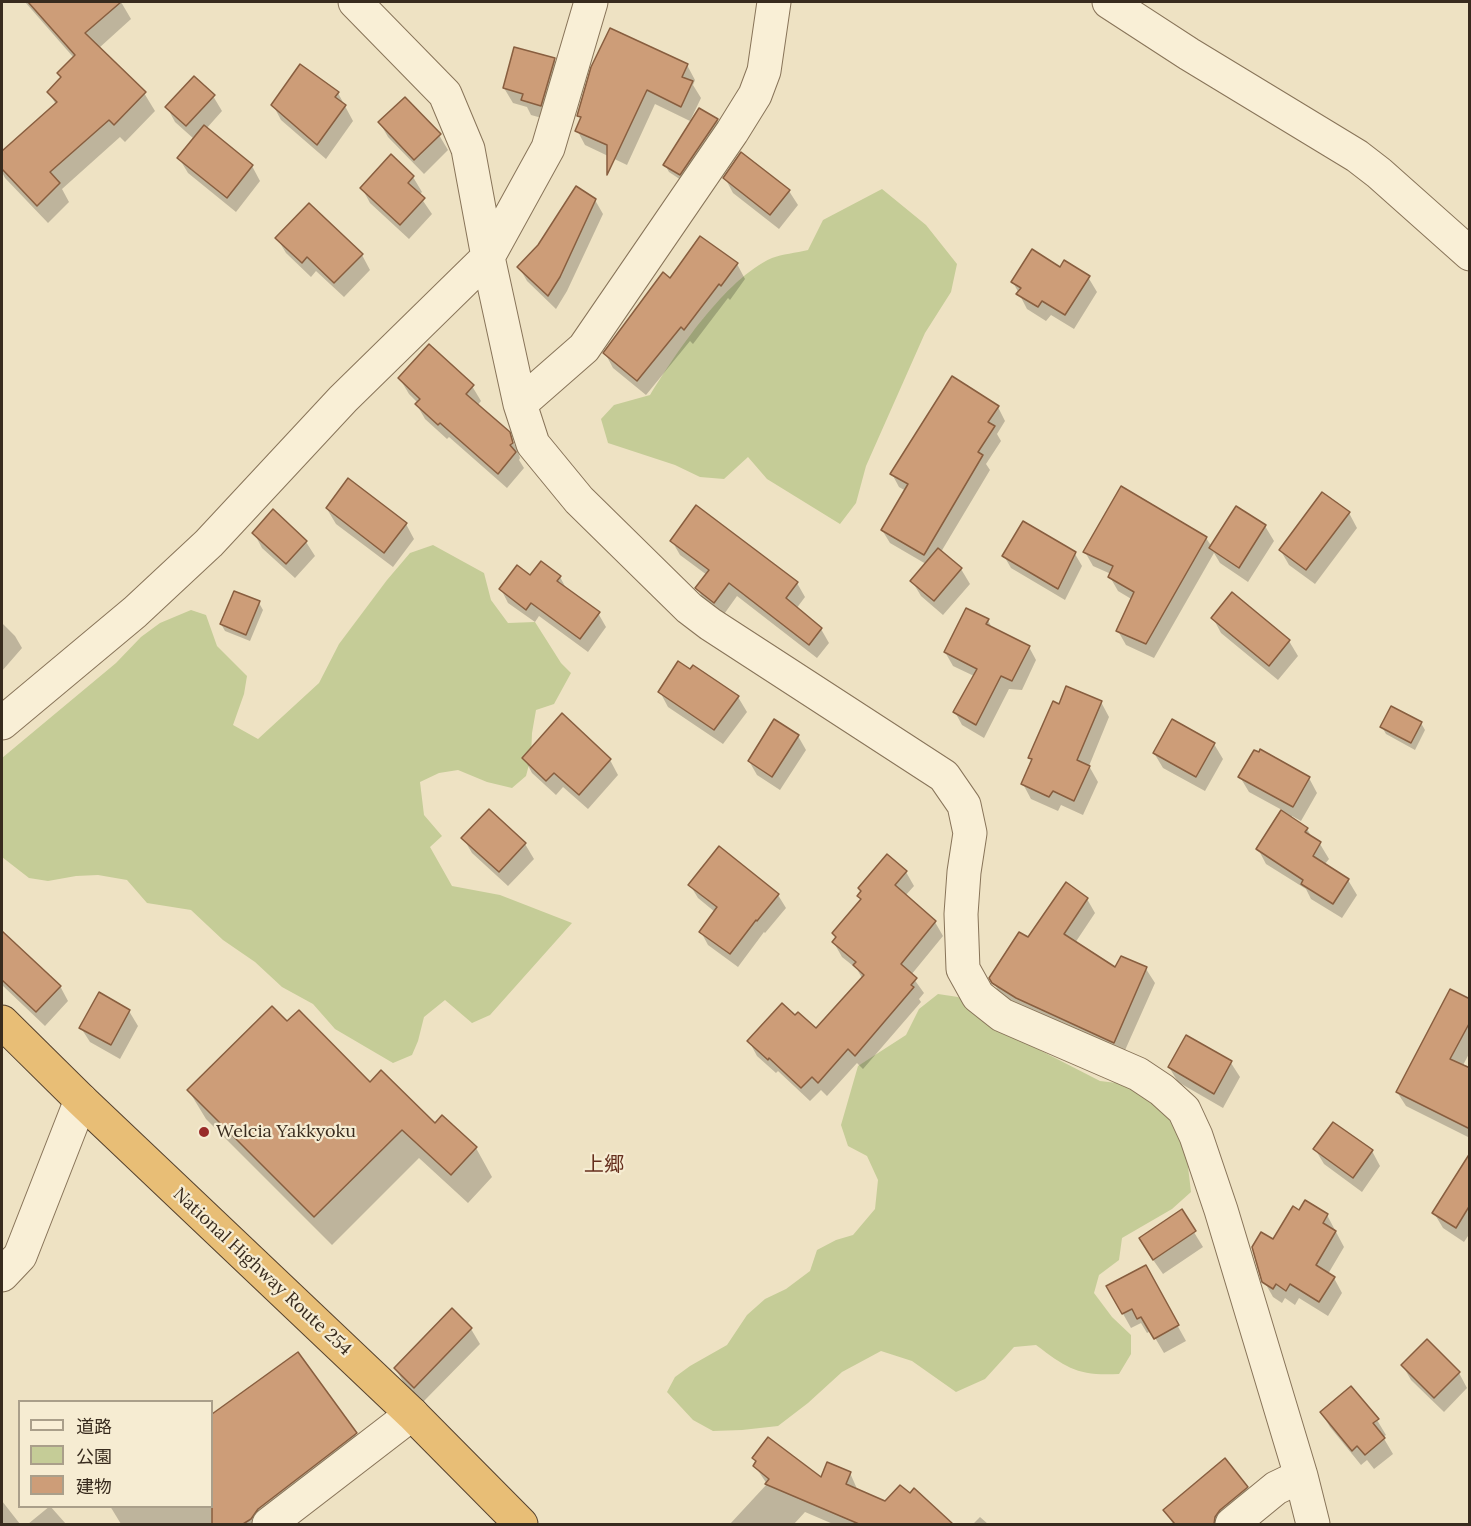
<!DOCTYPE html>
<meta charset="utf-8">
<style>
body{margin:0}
#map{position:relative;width:1471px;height:1526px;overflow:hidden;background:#eee2c3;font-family:Lora,"Noto Sans JP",serif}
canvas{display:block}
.frame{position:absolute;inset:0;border:3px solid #382b1e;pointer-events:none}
.legend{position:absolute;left:18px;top:1400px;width:195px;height:108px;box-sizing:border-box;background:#f6ecd2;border:2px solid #aa9f8a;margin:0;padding:8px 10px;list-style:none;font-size:18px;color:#382b1e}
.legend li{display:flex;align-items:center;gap:12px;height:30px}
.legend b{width:30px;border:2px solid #aa9f8a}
</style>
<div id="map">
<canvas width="1471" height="1526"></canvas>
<div class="frame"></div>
<ul class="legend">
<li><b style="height:8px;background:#f9efd6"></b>道路</li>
<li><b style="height:16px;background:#c5cc97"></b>公園</li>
<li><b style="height:16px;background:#cd9d78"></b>建物</li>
</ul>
</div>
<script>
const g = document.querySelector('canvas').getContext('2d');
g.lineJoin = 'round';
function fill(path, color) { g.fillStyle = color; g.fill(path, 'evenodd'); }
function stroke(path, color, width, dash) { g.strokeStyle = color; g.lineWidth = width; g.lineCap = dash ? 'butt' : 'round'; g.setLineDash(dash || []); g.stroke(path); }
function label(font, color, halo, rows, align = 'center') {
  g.font = font + ' Lora,"Noto Sans JP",serif'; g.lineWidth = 4.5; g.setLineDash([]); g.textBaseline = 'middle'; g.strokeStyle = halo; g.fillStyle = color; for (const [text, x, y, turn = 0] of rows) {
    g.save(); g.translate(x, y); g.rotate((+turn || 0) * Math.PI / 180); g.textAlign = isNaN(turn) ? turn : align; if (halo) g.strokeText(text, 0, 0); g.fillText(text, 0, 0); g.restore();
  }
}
fill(new Path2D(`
 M882,189L926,225L957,264L951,292L925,333L866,466L856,503L840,524L767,479L748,457L724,479L700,477L675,465L608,443L601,419L614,405L650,395C676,353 725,279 772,258C782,254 796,253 808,250L823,220Z
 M433,545L484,573L491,600L508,623L535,622L561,663L571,673L554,704L536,710L532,733L531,757L526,776L512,788L487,782L458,770L439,773L420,782L424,815L442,836L430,847L452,886L500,895L572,923L490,1015L472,1023L445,1000L424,1017L418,1041L412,1055L393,1063L335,1029L313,1004L282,987L255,962L223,940L191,910L147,903L127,880L98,875L76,876L48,881L29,878L2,857V758L116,663L141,637L160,623L191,610L206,615L217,646L247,676L244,694L233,725L258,739L319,683L339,644L387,580L410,553Z
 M938,994L958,997L994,1018L1020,1040L1100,1081L1117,1083L1149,1075L1185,1141L1191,1192L1172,1209L1122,1238L1119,1260L1099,1275L1094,1293L1112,1317L1131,1335V1354L1119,1374C1078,1376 1068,1369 1036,1345L1014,1347L985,1379L956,1392L912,1361L881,1351L842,1372L808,1403L778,1426L742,1430L713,1431L693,1420L667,1392L675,1377L690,1366L727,1345L747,1315L765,1299L786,1289L810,1271L817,1250L836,1240L853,1235L875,1209L878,1180L867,1156L848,1146L841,1125L858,1066L906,1035L919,1009Z`), '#c5cc97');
fill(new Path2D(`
 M25,2H121L131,19L99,48L144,93L155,111L125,142L120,137L62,189L69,202L48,223L5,178L2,172V154L56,105L49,92L62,79L59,74L74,58Z
 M554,59L563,74L549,120L531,115L527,107L513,103L504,88Z
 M687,65L695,80L693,85L701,98L690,121L655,104L627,165L585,145L577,130L581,121L579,116Z
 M338,93L353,121L326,159L281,120L273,105Z
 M213,96L222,111L206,129L252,166L260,181L236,212L188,173L179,158L194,139L175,122L167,107Z
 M717,120L721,127L684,182L669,172L665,165Z
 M380,123L439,135L448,150L424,174L388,137Z
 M391,156L413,177L422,192L419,195L432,214L409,239L370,203L362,188Z
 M725,178L789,191L798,205L779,229L733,193Z
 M595,200L603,214L567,291L556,309L527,281L519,267Z
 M277,238L362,255L370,270L344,297L316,271L311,277L286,253Z
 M737,264L745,279L730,300L728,298L693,344L690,341L646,395L613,368L605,353L671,279Z
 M1060,269L1088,277L1097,292L1074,329L1051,315L1046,321L1027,309L1013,282Z
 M400,379L472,386L481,401L477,406L508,433L517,449L520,458L519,460L524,468L507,488L449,437L447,439L425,419L417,405L418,403L409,394Z
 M998,407L1005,421L997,434L1001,441L986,464L990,470L941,552L961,569L970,584L943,615L921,596L912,581L926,564L890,543L882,530L906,491L899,487L892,474Z
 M1237,508L1265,526L1274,541L1248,582L1220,563L1214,553L1154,658L1126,645L1118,631L1133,600L1118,591L1110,577L1111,574L1093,566L1085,552L1206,538L1212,547Z
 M327,509L406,524L414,539L393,567L336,524Z
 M1349,513L1357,528L1315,584L1289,565L1281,551Z
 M254,533L306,542L315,556L295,578L262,548Z
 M672,541L797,583L805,597L796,609L821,629L829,643L817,658L737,596L722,617L705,602L697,588L707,575L680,555Z
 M1075,554L1082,566L1065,600L1011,568L1004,556Z
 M560,577L567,590L598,613L606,627L588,652L539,616L535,622L508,603L501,589L531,578Z
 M259,603L263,610L250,641L225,631L221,624Z
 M1213,618L1289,641L1298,656L1278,680L1221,633Z
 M988,620L993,630L1029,647L1036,660L1022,690L1009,689L984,738L962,725L955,712L974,676L953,666L945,652Z
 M2,623L15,636L22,648L2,671Z
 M660,692L738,697L747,712L723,744L668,707Z
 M1101,702L1109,717L1089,766L1098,782L1083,815L1061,805L1058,811L1031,799L1023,784L1032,762L1030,758L1060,706Z
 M562,716L610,760L618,775L588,809L563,787L556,795L532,773L524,758Z
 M1421,723L1425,730L1415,750L1386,734L1382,727Z
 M798,736L806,750L780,790L757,775L749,761Z
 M1214,744L1223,759L1205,791L1163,768L1154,753Z
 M1240,777L1309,778L1317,793L1301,821L1292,816L1291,818L1307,829L1313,839L1320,844L1329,859L1324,865L1348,880L1357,895L1342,918L1311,899L1306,889L1266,864L1258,849L1282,810L1249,792Z
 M463,838L525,844L534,859L508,886L472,853Z
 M906,872L914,886L905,896L935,922L943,936L911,975L924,993L919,999L921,1002L863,1069L857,1063L827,1096L821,1090L810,1101L778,1071L776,1073L757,1056L749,1041L816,1030L862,978L857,969L842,957L834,943L837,939L834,933L861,900L859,896Z
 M690,885L778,895L786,908L765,933L764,932L738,967L708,945L701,932L715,912L698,898Z
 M1087,899L1095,913L1075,943L1116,970L1121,958L1146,969L1155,983L1122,1057L1002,997L991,978L1028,939Z
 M9,940L60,986L68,1001L45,1026L2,985V948Z
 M1470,1001V1052L1462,1067L1470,1076V1138L1406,1106L1397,1092Z
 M129,1011L138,1026L120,1059L90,1042L81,1028Z
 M287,1023L370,1084L435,1126L476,1148L492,1177L468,1203L419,1158L332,1245L206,1119L189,1091Z
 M1231,1063L1240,1077L1223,1108L1178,1082L1169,1067Z
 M1315,1149L1372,1151L1380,1166L1362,1192L1324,1164Z
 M1470,1156V1233L1464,1242L1443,1228L1434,1213Z
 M1181,1211L1203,1247L1163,1274L1149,1254Z
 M1299,1212L1327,1215L1344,1247L1328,1274L1334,1278L1342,1293L1328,1316L1299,1298L1295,1305L1285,1298L1282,1303L1273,1297L1264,1281L1274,1241Z
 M1145,1267L1186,1341L1164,1353L1151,1331L1147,1333L1141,1323L1131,1328L1108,1287Z
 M452,1310L471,1329L480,1344L423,1402L404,1383L395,1368Z
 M297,1354L355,1434L372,1463L293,1524H121L110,1506H212V1416Z
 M1403,1366L1459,1373L1467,1388L1444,1412L1411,1380Z
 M1321,1412L1377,1420L1386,1435L1383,1437L1393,1454L1374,1469L1367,1460L1361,1465L1330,1427Z
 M754,1458L821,1479L850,1473L858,1491L885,1503L910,1495L914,1490L951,1524H833L805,1512L794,1524H730L767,1484L755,1466L757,1463Z
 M1247,1487L1255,1502L1228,1524H1173L1165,1510Z
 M2,1501L20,1524H2Z
 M50,1506L66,1524H28Z
 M980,1517L988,1524H973Z`), '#0003');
const building = new Path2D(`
 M28,2H121L85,33L146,92L114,125L109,120L50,172L60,183L37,206L2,169V151L57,102L47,92L61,77L57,73L75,55Z
 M610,28L688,64L682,77L693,81L681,107L647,90L607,175V145L575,131L581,117L577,116L591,67Z
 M514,47L555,58L541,106L521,100L523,94L503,88Z
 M300,64L339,92L335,97L346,105L317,145L271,105Z
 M194,76L215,95L186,126L165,107Z
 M405,97L441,134L414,160L378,122Z
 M699,108L718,119L680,175L663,165Z
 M204,125L253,165L227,198L177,158Z
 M741,152L790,190L770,215L723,178Z
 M391,154L414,176L408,183L425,198L400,225L360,188Z
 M576,186L596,199L560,277L548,296L517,267L538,245Z
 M309,203L363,254L334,283L307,257L302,263L275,238Z
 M700,236L738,263L721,286L719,284L684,330L681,327L637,381L603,353L663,272L670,278Z
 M1032,249L1060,267L1064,260L1090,276L1065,315L1042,301L1038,307L1016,294L1021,288L1011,282Z
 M429,344L474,385L466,394L510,432L513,443L510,445L516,452L498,474L440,423L438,425L415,404L420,399L398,378Z
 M952,376L999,406L988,422L995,426L978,452L983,455L924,555L881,530L908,484L890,474Z
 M348,478L407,523L384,553L326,508Z
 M1121,486L1207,537L1146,644L1116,631L1134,592L1108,577L1113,566L1083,552Z
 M1322,492L1350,512L1306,570L1279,550Z
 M696,505L798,582L786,598L822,628L809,645L729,583L714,603L695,588L709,570L670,541Z
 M1236,506L1266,525L1239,568L1209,548Z
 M273,509L307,541L286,564L252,533Z
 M1023,521L1076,552L1058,589L1002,556Z
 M938,548L962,568L934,601L910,581Z
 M541,561L561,576L557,581L600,612L580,639L531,603L526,610L499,589L517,565L530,575Z
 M234,591L260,601L246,635L220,624Z
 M1232,592L1290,640L1269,666L1211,618Z
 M966,608L989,619L986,624L1030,646L1012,681L1001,676L976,725L953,712L977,669L944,652Z
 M678,661L690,669L693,665L739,696L714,730L658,692Z
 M1066,686L1102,701L1077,760L1090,766L1074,801L1053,791L1049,797L1021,784L1032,759L1028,758L1053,701L1059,704Z
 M1391,706L1422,722L1411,743L1380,727Z
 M562,713L611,759L579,795L554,773L546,781L522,758Z
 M774,719L799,735L772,777L748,761Z
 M1172,719L1215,743L1196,777L1153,753Z
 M1260,749L1310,777L1293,807L1238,777L1254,750L1259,752Z
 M489,809L526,843L499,872L461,838Z
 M1281,810L1308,828L1305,832L1321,842L1313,856L1349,879L1333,904L1301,884L1303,880L1256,849Z
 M719,846L779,894L757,921L756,920L730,954L699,932L717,907L688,885Z
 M887,854L907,871L895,885L936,921L901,964L917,978L911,985L914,987L855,1056L848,1049L818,1083L812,1077L801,1088L769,1058L768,1060L747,1041L782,1003L795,1015L798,1012L816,1028L864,975L853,965L856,962L832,942L836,937L832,933L861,899L857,896L861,891L858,888Z
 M1066,882L1088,898L1064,934L1115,967L1121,956L1147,967L1114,1043L1016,998L992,983L989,978L1019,932L1028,937Z
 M2,931L61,986L36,1012L2,980Z
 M1450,989L1470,999V1022L1450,1059L1470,1068V1129L1396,1092Z
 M99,992L130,1010L111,1045L79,1028Z
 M272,1006L287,1021L299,1010L370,1082L381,1070L435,1123L442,1115L477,1147L451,1175L402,1130L314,1217L187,1090Z
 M1186,1035L1232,1061L1214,1094L1168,1067Z
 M1333,1122L1373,1150L1353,1178L1313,1149Z
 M1470,1153V1205L1456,1228L1432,1213Z
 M1305,1200L1328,1214L1323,1223L1336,1231L1316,1265L1335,1277L1319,1302L1290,1284L1286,1291L1276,1284L1273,1289L1262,1282L1252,1247L1261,1232L1273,1239L1293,1206L1299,1210Z
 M1182,1209L1196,1231L1153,1260L1139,1238Z
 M1146,1265L1179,1325L1154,1339L1141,1317L1137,1319L1132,1309L1122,1314L1106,1286Z
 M452,1308L472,1328L414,1388L394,1368Z
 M1427,1339L1460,1372L1434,1398L1401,1365Z
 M298,1352L357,1433L258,1509L251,1519L243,1524H212V1414Z
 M1351,1386L1379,1419L1373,1423L1385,1438L1365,1455L1357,1446L1352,1451L1320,1412Z
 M768,1437L821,1477L827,1462L851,1472L846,1484L885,1501L900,1485L910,1493L914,1488L953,1524H859L765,1484L769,1479L753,1466L756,1461L752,1458Z
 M1225,1458L1248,1487L1220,1510L1215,1517L1214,1524H1175L1163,1510Z`);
fill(building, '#cd9d78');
stroke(building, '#885e3f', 1.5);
const minor = new Path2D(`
 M355,2L445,94L468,149L488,257L520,404L533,444L579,500L689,608L710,624L944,776L964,805L970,833L964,872L961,914L963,969L978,996L1002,1015L1138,1074L1162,1090L1184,1110L1196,1136L1221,1210L1301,1476L1313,1524
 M1109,2L1189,54L1357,156L1379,173L1470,254
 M520,404L584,348L732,132L755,95L764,71L774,2
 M2,723L135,612L209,543L343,399L488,257L548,148L591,2
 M2,1275L20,1256L81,1100
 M269,1524L412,1414
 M1232,1524L1276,1488L1301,1476`);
const trunk = new Path2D(`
 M2,1022L81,1100L412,1414L521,1524`);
stroke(minor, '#887459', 35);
stroke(trunk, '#56422e', 35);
stroke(minor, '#f9efd6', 33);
stroke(trunk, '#e8be76', 33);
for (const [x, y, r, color] of [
 [204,1132,6,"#982b29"]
]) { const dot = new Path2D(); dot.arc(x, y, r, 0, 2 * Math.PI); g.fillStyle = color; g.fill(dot); stroke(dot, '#f6ecd2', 2); }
label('18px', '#382b1e', '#f6ecd2', [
 ["Welcia Yakkyoku",216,1132]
], 'left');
label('18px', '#382b1e', '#f6ecd2', [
 ["National Highway Route 254",262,1272,43]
]);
label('20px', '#652e1d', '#f6ecd2', [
 ["上郷",604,1165]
]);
</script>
